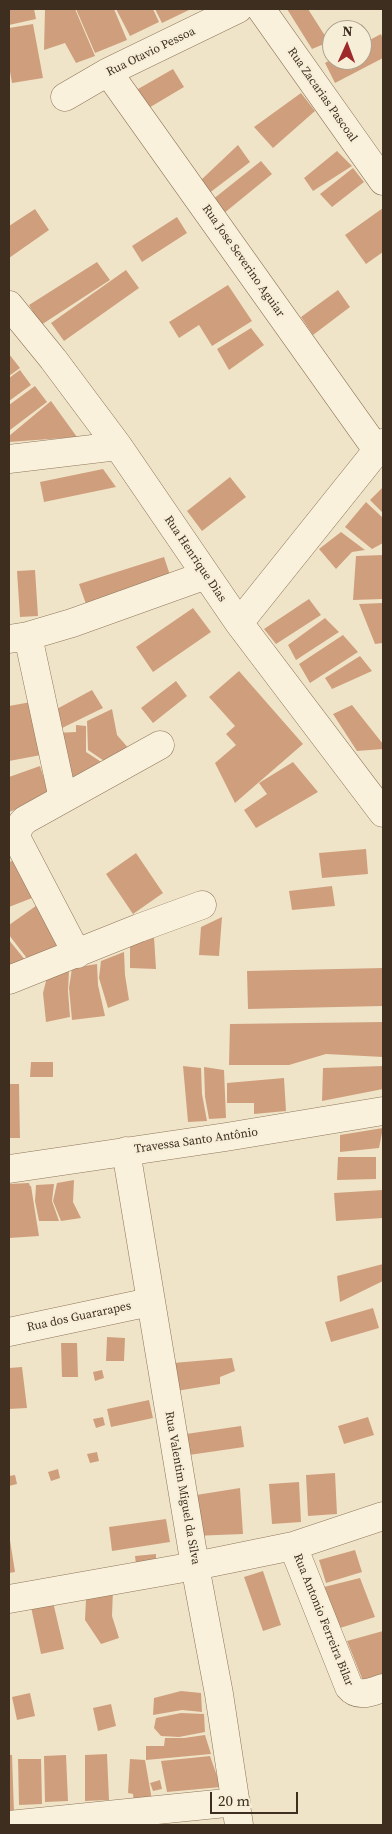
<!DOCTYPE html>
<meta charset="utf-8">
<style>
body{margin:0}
#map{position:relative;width:392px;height:1834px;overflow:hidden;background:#f0e4c8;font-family:"Source Serif 4",serif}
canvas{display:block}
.frame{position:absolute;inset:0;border:10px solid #3d2e20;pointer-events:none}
.north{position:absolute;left:322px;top:20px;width:50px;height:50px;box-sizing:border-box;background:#f7eed8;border:1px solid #ada18e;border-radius:50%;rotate:2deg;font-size:14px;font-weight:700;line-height:20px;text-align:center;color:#3d2e20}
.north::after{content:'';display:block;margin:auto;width:18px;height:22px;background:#9e2a2b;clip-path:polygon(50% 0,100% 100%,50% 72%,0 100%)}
.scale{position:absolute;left:210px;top:1792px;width:88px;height:22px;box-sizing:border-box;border:2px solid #3d2e20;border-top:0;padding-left:6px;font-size:15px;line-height:18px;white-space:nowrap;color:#3d2e20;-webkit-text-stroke:4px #f7eed8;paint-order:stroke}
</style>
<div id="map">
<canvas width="392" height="1834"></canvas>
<div class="frame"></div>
<div class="north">N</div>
<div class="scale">20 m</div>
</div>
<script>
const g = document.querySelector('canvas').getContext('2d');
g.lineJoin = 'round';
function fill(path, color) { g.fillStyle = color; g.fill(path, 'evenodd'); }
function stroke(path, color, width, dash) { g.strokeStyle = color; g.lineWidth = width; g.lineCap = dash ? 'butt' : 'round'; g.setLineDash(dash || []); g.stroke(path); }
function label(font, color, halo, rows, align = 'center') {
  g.font = font + ' "Source Serif 4",serif'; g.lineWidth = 4.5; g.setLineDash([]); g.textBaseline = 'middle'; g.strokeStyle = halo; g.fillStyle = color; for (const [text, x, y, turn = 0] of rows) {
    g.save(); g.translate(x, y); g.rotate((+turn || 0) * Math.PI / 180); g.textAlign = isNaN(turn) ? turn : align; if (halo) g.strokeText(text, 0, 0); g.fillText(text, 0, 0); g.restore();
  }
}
fill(new Path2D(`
 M9,9H34L36,19L9,25Z
 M45,9H75L95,56L76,63L65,43L44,50Z
 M76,9H114L127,40L95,53Z
 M116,9H153L159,22L130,36Z
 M155,9H191L162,23Z
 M287,9H308L329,42L312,49Z
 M33,24L43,78L12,83L9,66V28Z
 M381,34L383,39V58L335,83L325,63L332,59L362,60V44Z
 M173,69L184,87L142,112L131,93Z
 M301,93L315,111L273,148L254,127Z
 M238,145L250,162L208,194L201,180Z
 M337,151L352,166L313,191L304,178Z
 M261,161L272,174L223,214L212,200Z
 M353,168L364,182L332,207L320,194Z
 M383,208V252L366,264L345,235Z
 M35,209L49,230L9,258V226Z
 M177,217L187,233L142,262L132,246Z
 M97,262L110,280L41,325L29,305Z
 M126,270L139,288L64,341L51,323Z
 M228,285L252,321L212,346L199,325L179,338L169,322Z
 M338,290L350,307L313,335L301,317Z
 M251,328L264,345L229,370L217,349Z
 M9,354L20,368L9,376Z
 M20,370L31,385L9,401V378Z
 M35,386L47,402L10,430L9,405Z
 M51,401L77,437L9,442V436Z
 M103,469L116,487L44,502L40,482Z
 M230,477L246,497L202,531L187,511Z
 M383,487V513L370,500Z
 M366,502L383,518V543L372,549L345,527Z
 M341,532L365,550L352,552L336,569L319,549Z
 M383,555V599L353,600L356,556Z
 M164,557L172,581L87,607L79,584Z
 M35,570L38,616L20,617L17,571Z
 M309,599L321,615L276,644L264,629Z
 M383,603V643L375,644L359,604Z
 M193,608L211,632L153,672L136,647Z
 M325,618L339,632L296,660L288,645Z
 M343,635L358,652L310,683L299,664Z
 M360,656L372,671L332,689L325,678Z
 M239,671L303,744L235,803L215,763L236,745L226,734L235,726L209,697Z
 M176,681L187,696L153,723L141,708Z
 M92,690L103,708L58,730L53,711Z
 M31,702L41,755L9,761V706Z
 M352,705L383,744V749L357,751L333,714Z
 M112,709L117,735L130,750L110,765L88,750L87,721Z
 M76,725L86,726V752L106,765L67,785L53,733L76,732Z
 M293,762L318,792L256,828L244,810L267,794L259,783Z
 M40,766L50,797L9,812V777Z
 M366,849L368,874L322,878L319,853Z
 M136,853L163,893L133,914L106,874Z
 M18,859L32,898L9,907V862Z
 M332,886L335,906L292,910L289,891Z
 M40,903L64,943L29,961L9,935V925Z
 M222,917L219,956L199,955L201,927Z
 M154,937L156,969L130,968V946Z
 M9,940L26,961L9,970Z
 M124,952L125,975L129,1000L108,1008L99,978L101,961Z
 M97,964L98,985L105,1016L72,1020L69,988L72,968Z
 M383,968V1006L248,1009L247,971Z
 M69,971L68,991L70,1017L46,1022L43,993L47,977Z
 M383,1022V1057L326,1054L289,1065H229L230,1024Z
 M31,1062H53V1077H30Z
 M183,1066L201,1068L202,1094L207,1121L188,1122Z
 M383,1066V1089L322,1101L323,1068Z
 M204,1067L224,1070L226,1118L209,1119L205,1097Z
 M284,1078L286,1111L254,1114V1103H227V1083Z
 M9,1084H19L20,1138H9Z
 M383,1128L379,1148L340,1152V1135Z
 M338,1157H376V1179L337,1180Z
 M74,1180L73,1202L81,1218L61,1221L53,1201L57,1183Z
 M29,1183L30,1186H31L39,1236L9,1238V1184Z
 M54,1184L52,1201L59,1221H39L35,1201L36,1185Z
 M383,1190V1218L336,1221L334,1193Z
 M383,1264V1281L340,1302L337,1276Z
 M373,1308L379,1328L331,1342L325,1322Z
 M107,1337L125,1338L124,1361H106Z
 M61,1343H77L78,1377H62Z
 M232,1358L235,1371L220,1377V1384L176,1391L173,1363Z
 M22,1367L27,1408L9,1409V1368Z
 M102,1370L104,1378L95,1381L93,1372Z
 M149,1400L153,1418L111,1427L107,1409Z
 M103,1417L105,1425L96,1428L93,1419Z
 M368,1417L374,1435L344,1444L338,1426Z
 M241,1426L244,1447L189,1455L186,1434Z
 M97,1452L99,1461L90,1463L87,1454Z
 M58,1469L60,1478L51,1481L48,1472Z
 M335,1473L337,1514L308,1516L306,1475Z
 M15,1475L17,1484L9,1486V1476Z
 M299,1482L301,1522L272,1524L269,1484Z
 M240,1488L243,1534L193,1536L190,1496Z
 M166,1519L170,1542L112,1551L109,1527Z
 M9,1534L15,1572L9,1573Z
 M355,1550L362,1572L326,1583L319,1560Z
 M156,1554V1564L136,1565L135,1556Z
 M263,1571L281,1625L263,1631L244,1577Z
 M360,1578L375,1617L340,1628L324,1587Z
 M113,1589L112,1616L119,1638L101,1644L85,1620L86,1599Z
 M53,1602L64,1649L41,1654L31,1607Z
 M383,1631V1675L363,1681L347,1641Z
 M181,1691L201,1693L202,1712L182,1710L153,1715L154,1698Z
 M30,1693L35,1716L17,1720L12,1697Z
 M111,1704L116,1726L98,1731L93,1708Z
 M181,1713L204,1714L205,1732L179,1737L161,1736L154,1728L156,1718Z
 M205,1735L211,1754L146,1760V1746H164L165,1738H184Z
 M107,1754L109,1800L85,1801V1755Z
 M9,1755H12L14,1812L9,1811Z
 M66,1755L68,1801L45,1802L44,1756Z
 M210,1756L221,1787L167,1792L161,1761Z
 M18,1759H41L42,1804L19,1805Z
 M130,1759L145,1760L152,1800L134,1802L133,1794L128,1793Z
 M160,1780L162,1789L153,1791L150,1783Z`), '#cf9f7d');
const minor = new Path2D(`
 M261,9L383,181
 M108,72L377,450
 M65,97L108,72L238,9
 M9,305L53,359L118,446L239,623L383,813
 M9,459L118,446
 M239,623L383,443
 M28,636L63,799
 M9,639L28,636L72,623L206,575
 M77,954L18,841C16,832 18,827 25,820L160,745
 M9,980L139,928L202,905
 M126,1151L195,1566L219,1694L239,1825
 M9,1169L226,1137L383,1111
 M9,1332L150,1302
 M293,1546L349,1687C358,1698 371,1692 383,1688
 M9,1599L195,1566L293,1546L383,1516
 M9,1825L236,1802`);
stroke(minor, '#8d765c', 29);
stroke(minor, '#faf1dc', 28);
label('12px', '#3d2e20', '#f7eed8', [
 ["Rua Otavio Pessoa",151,52,-26],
 ["Rua Zacarias Pascoal",322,95,55],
 ["Rua Jose Severino Aguiar",243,261,55],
 ["Rua Henrique Dias",195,559,56],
 ["Travessa Santo Antônio",196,1141,-8],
 ["Rua dos Guararapes",79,1317,-12],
 ["Rua Valentim Miguel da Silva",182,1488,80],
 ["Rua Antonio Ferreira Bilar",323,1620,68]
]);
</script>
